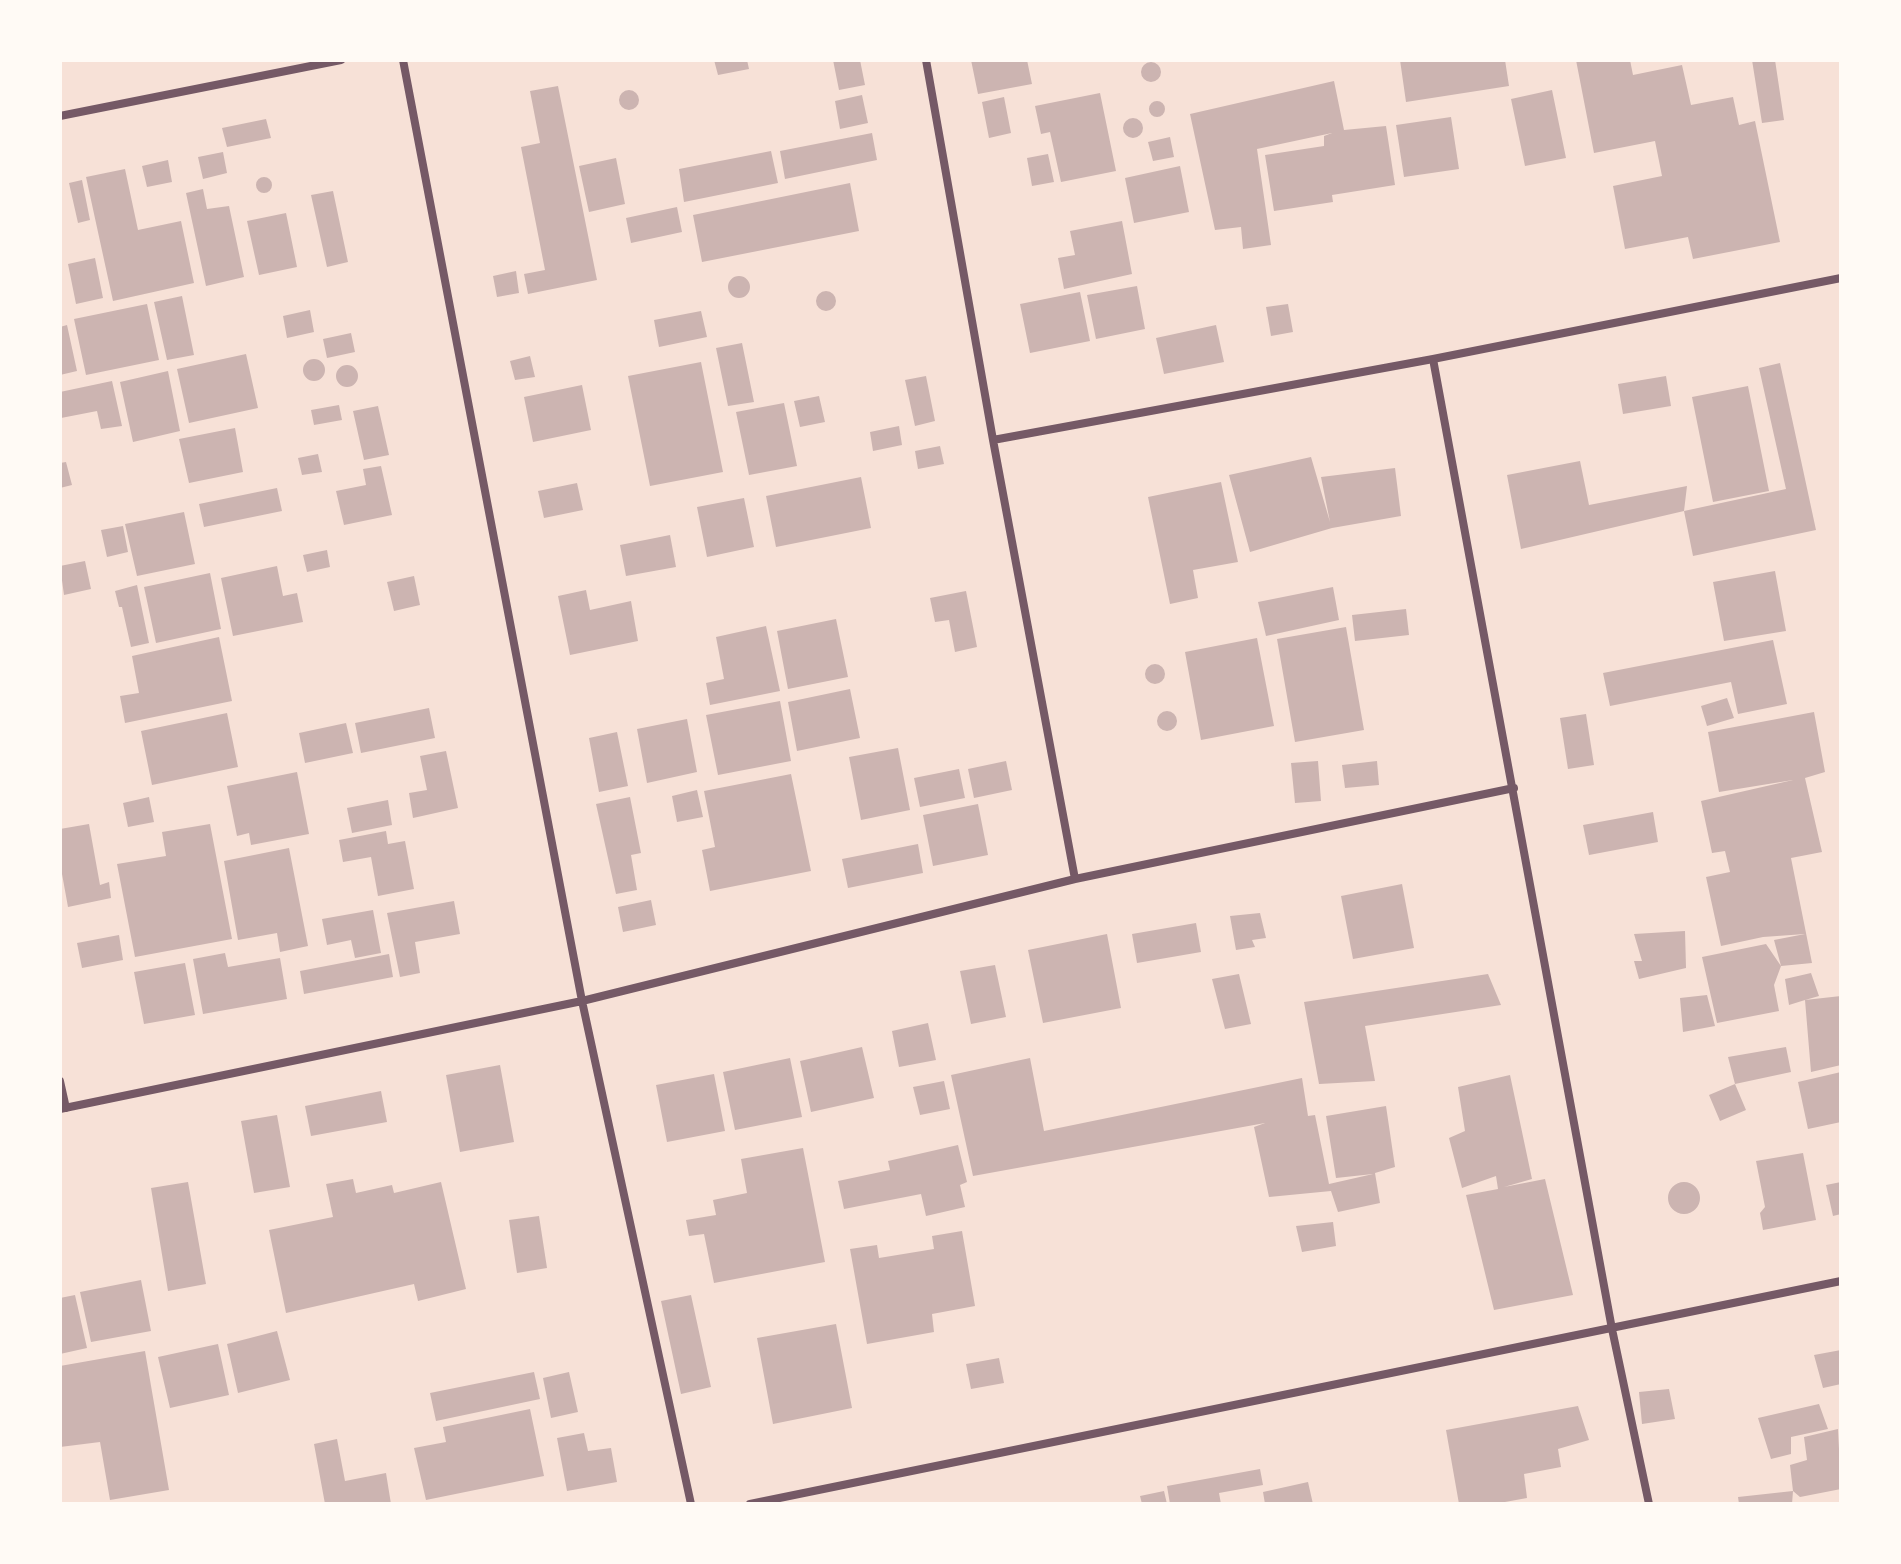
<!DOCTYPE html>
<style>
body{margin:0}
#map{position:relative;width:1901px;height:1564px;overflow:hidden;background:#f7e1d7;font-family:Roboto,sans-serif}
canvas{display:block}
.frame{position:absolute;inset:0;border:62px solid #fffaf5;pointer-events:none}
</style>
<div id="map">
<canvas width="1901" height="1564"></canvas>
<div class="frame"></div>
</div>
<script>
const g = document.querySelector('canvas').getContext('2d');
g.lineJoin = 'round';
function fill(path, color) { g.fillStyle = color; g.fill(path, 'evenodd'); }
function stroke(path, color, width, dash) { g.strokeStyle = color; g.lineWidth = width; g.lineCap = dash ? 'butt' : 'round'; g.setLineDash(dash || []); g.stroke(path); }
fill(new Path2D(`
 M714,60H747L749,69L718,75Z
 M833,60H860L865,85L839,90Z
 M971,60H1027L1032,84L978,94Z
 M1400,60H1505L1509,86L1406,102Z
 M1576,60H1630L1633,75L1682,65L1691,105L1733,97L1739,125L1755,121L1780,242L1693,259L1688,237L1625,249L1613,186L1662,176L1655,141L1594,153Z
 M1752,60H1775L1784,120L1762,123Z
 M1141 72a10 10 0 1 1 20 0a10 10 0 1 1-20 0Z
 M1334,81L1344,130L1386,126L1395,185L1332,195L1333,202L1274,211L1265,155L1324,146V136L1332,133L1257,149L1271,245L1243,249L1241,227L1215,230L1190,114Z
 M558,86L597,280L528,294L524,274L545,270L521,147L540,143L530,91Z
 M1552,90L1566,158L1525,166L1511,99Z
 M619 100a10 10 0 1 1 20 0a10 10 0 1 1-20 0Z
 M1100,93L1116,171L1061,182L1050,132L1041,134L1035,106Z
 M862,95L868,123L840,129L835,101Z
 M1004,97L1011,133L989,138L982,102Z
 M1149 109a8 8 0 1 1 16 0a8 8 0 1 1-16 0Z
 M1451,117L1459,169L1404,177L1396,125Z
 M1123 128a10 10 0 1 1 20 0a10 10 0 1 1-20 0Z
 M266,119L271,138L227,147L222,128Z
 M872,133L877,160L785,179L780,151Z
 M1170,137L1174,157L1153,161L1148,142Z
 M771,151L778,183L684,202L679,169Z
 M223,152L227,173L203,179L198,157Z
 M1048,154L1054,182L1032,186L1027,158Z
 M616,158L625,204L589,212L579,166Z
 M168,160L172,182L147,187L142,166Z
 M1180,166L1189,212L1134,223L1125,178Z
 M125,169L138,230L181,221L194,283L113,301L86,177Z
 M256 185a8 8 0 1 1 16 0a8 8 0 1 1-16 0Z
 M82,180L90,220L78,223L69,183Z
 M850,183L859,231L702,262L693,215Z
 M203,189L207,209L229,206L244,277L206,286L186,193Z
 M333,191L348,262L327,267L311,195Z
 M677,207L682,232L631,243L626,218Z
 M286,213L297,267L259,275L247,221Z
 M1122,221L1132,274L1064,289L1058,258L1075,255L1070,231Z
 M95,258L103,298L76,304L68,264Z
 M516,271L519,293L497,297L493,276Z
 M728 287a11 11 0 1 1 22 0a11 11 0 1 1-22 0Z
 M1137,286L1145,329L1096,339L1087,295Z
 M816 301a10 10 0 1 1 20 0a10 10 0 1 1-20 0Z
 M1080,292L1090,341L1030,353L1020,304Z
 M182,296L194,355L167,360L154,302Z
 M147,304L159,360L86,375L74,319Z
 M1288,304L1293,332L1271,336L1266,307Z
 M310,310L314,332L287,338L283,316Z
 M701,311L707,337L659,347L654,320Z
 M67,325L77,371L60,375V327Z
 M1216,325L1224,362L1164,374L1156,338Z
 M351,333L355,352L327,358L323,339Z
 M742,343L754,402L728,406L716,348Z
 M246,354L258,408L189,423L177,369Z
 M530,356L535,377L515,380L510,361Z
 M303 370a11 11 0 1 1 22 0a11 11 0 1 1-22 0Z
 M701,362L723,472L650,486L628,376Z
 M1780,363L1816,530L1693,556L1684,511L1786,489L1759,368Z
 M336 376a11 11 0 1 1 22 0a11 11 0 1 1-22 0Z
 M168,371L180,431L133,442L120,382Z
 M926,376L935,421L915,426L905,380Z
 M1666,376L1671,406L1623,414L1618,384Z
 M112,381L122,426L101,429L97,411L61,418L60,392Z
 M582,385L591,430L533,442L524,397Z
 M1748,386L1769,491L1713,502L1692,397Z
 M819,396L825,422L800,427L794,401Z
 M784,403L797,466L749,475L736,412Z
 M339,405L342,420L314,425L311,410Z
 M378,406L389,455L364,460L353,411Z
 M899,426L902,445L873,451L870,432Z
 M235,428L243,472L189,483L179,439Z
 M940,446L944,464L918,469L915,451Z
 M318,454L322,472L302,475L298,458Z
 M1311,457L1330,522L1321,477L1395,468L1401,516L1332,528L1250,552L1229,475Z
 M1580,461L1589,505L1687,486L1684,511L1521,549L1507,475Z
 M66,462L72,485L60,488V463Z
 M381,466L392,515L344,525L336,491L366,485L363,469Z
 M861,477L871,528L776,547L766,496Z
 M1221,482L1238,562L1193,570L1198,598L1170,604L1148,497Z
 M577,483L583,510L544,518L538,491Z
 M277,488L282,511L204,527L199,504Z
 M744,498L754,547L707,557L697,507Z
 M184,512L195,564L137,576L125,524Z
 M123,526L128,552L107,557L101,530Z
 M670,535L676,567L626,576L620,545Z
 M327,550L330,567L307,572L303,555Z
 M85,561L91,589L64,595L60,566Z
 M277,566L283,596L297,593L303,622L233,636L221,578Z
 M1775,571L1786,631L1724,641L1713,582Z
 M210,573L221,629L156,643L144,587Z
 M414,576L420,605L394,611L387,582Z
 M137,585L149,643L131,647L122,607H119L115,591Z
 M1333,587L1339,620L1266,636L1258,602Z
 M586,590L590,610L631,601L638,641L570,655L558,596Z
 M966,591L977,647L955,652L949,620L935,622L930,598Z
 M1406,609L1409,635L1355,641L1352,615Z
 M836,619L848,677L788,689L777,631Z
 M766,626L780,691L710,705L706,683L724,679L716,637Z
 M1346,627L1364,730L1295,742L1277,639Z
 M219,637L232,701L125,723L120,696L139,693L132,656Z
 M1257,638L1274,726L1201,740L1185,652Z
 M1773,640L1787,704L1738,714L1731,682L1610,706L1603,673Z
 M1145 674a10 10 0 1 1 20 0a10 10 0 1 1-20 0Z
 M850,689L860,738L797,751L788,702Z
 M1727,698L1734,718L1707,726L1701,706Z
 M780,701L791,761L718,775L706,715Z
 M429,708L435,738L361,753L355,723Z
 M1157 721a10 10 0 1 1 20 0a10 10 0 1 1-20 0Z
 M1814,712L1825,772L1805,778L1822,852L1791,858L1812,963L1781,966L1774,985L1779,1011L1717,1023L1702,957L1766,944L1781,966L1774,940L1805,934L1763,937L1721,946L1706,877L1730,872L1725,851L1712,853L1701,801L1793,780L1719,792L1708,732Z
 M227,713L238,767L152,785L141,731Z
 M1586,714L1594,765L1568,769L1560,718Z
 M687,719L697,772L647,783L637,729Z
 M346,723L353,753L305,763L299,733Z
 M617,732L628,786L599,792L589,738Z
 M898,748L910,810L861,820L849,757Z
 M446,751L458,808L413,818L409,793L427,790L420,756Z
 M1006,761L1012,790L974,798L968,769Z
 M1318,761L1321,801L1295,803L1291,763Z
 M1377,761L1379,785L1345,788L1342,765Z
 M959,769L965,798L920,807L914,778Z
 M297,772L309,834L251,845L249,833L237,836L227,786Z
 M791,774L811,871L710,891L702,850L715,847L704,791Z
 M697,790L703,817L677,822L672,796Z
 M149,797L154,822L128,827L123,803Z
 M630,797L641,853L631,855L637,890L616,894L596,804Z
 M388,800L392,825L352,833L347,808Z
 M978,804L988,855L933,866L923,815Z
 M1653,812L1658,842L1589,855L1583,825Z
 M89,824L100,885L109,882L111,898L68,907L60,863V829Z
 M210,824L232,939L135,957L117,864L166,856L162,832Z
 M386,831L388,844L405,841L414,889L378,896L371,857L343,862L339,840Z
 M918,844L923,873L848,888L842,859Z
 M289,848L308,946L280,952L277,933L238,940L224,861Z
 M1402,884L1414,948L1353,959L1341,896Z
 M651,900L656,925L623,932L618,907Z
 M454,901L460,934L415,942L420,973L400,977L387,913Z
 M373,910L381,953L355,958L351,940L327,945L322,919Z
 M1260,913L1266,938L1252,940L1255,947L1236,950L1230,916Z
 M1196,923L1201,952L1137,963L1132,934Z
 M1685,931L1686,968L1639,979L1634,961H1642L1634,934Z
 M1107,934L1121,1008L1043,1023L1028,950Z
 M119,935L123,960L82,968L77,943Z
 M225,953L228,967L280,958L287,999L203,1014L193,959Z
 M389,954L393,977L304,994L300,971Z
 M185,963L195,1015L144,1024L134,972Z
 M995,965L1006,1017L971,1024L960,971Z
 M1811,973L1819,996L1805,1000L1841,996V1065L1811,1072L1805,1000L1789,1005L1785,979Z
 M1239,974L1251,1024L1225,1029L1212,979Z
 M1488,974L1501,1005L1365,1026L1375,1081L1319,1084L1304,1002Z
 M1707,995L1715,1026L1683,1032L1680,998Z
 M928,1023L936,1060L899,1067L892,1031Z
 M862,1047L874,1098L811,1112L800,1061Z
 M1786,1047L1791,1072L1735,1084L1728,1057Z
 M790,1058L802,1117L735,1130L723,1072Z
 M1030,1058L1044,1131L1302,1078L1308,1116L1315,1115L1329,1184L1373,1174L1336,1178L1326,1116L1386,1106L1395,1167L1375,1173L1380,1203L1338,1212L1331,1191L1269,1197L1254,1127L1265,1123L973,1176L951,1075Z
 M500,1065L514,1142L460,1152L446,1075Z
 M1841,1072V1122L1808,1129L1798,1082Z
 M714,1074L725,1131L667,1142L656,1085Z
 M1510,1075L1532,1179L1504,1187L1545,1179L1573,1295L1494,1310L1466,1195L1498,1189L1496,1176L1462,1188L1449,1138L1465,1131L1458,1087Z
 M944,1081L950,1109L920,1115L913,1087Z
 M1735,1084L1746,1110L1720,1121L1709,1095Z
 M381,1091L387,1122L311,1136L305,1106Z
 M277,1115L290,1187L254,1193L241,1121Z
 M958,1145L967,1182L960,1185L965,1207L926,1216L921,1194L844,1209L838,1181L890,1170L888,1161Z
 M803,1148L825,1262L714,1283L704,1234L689,1236L686,1220L716,1215L713,1200L747,1193L741,1159Z
 M1803,1153L1816,1220L1763,1230L1760,1213L1765,1207L1756,1161Z
 M353,1179L356,1193L392,1185L394,1193L441,1182L466,1289L418,1301L414,1284L286,1313L269,1230L333,1217L326,1184Z
 M1668 1198a16 16 0 1 1 32 0a16 16 0 1 1-32 0Z
 M188,1182L206,1284L168,1291L151,1188Z
 M1841,1182V1214L1833,1216L1826,1185Z
 M539,1216L547,1268L517,1273L509,1220Z
 M1333,1222L1336,1246L1302,1252L1296,1226Z
 M962,1231L975,1306L932,1314L934,1332L867,1344L850,1249L877,1245L879,1258L934,1249L932,1236Z
 M141,1280L151,1331L91,1342L80,1292Z
 M75,1295L87,1348L60,1354V1298Z
 M691,1295L711,1387L681,1394L661,1301Z
 M836,1324L852,1408L773,1424L757,1338Z
 M277,1331L290,1380L238,1393L227,1344Z
 M218,1344L229,1395L170,1408L158,1357Z
 M1841,1350V1384L1823,1388L1814,1355Z
 M145,1351L169,1490L110,1500L100,1442L60,1447V1366Z
 M999,1358L1004,1383L971,1389L966,1364Z
 M534,1372L540,1399L436,1421L430,1393Z
 M569,1372L578,1412L551,1418L543,1378Z
 M1669,1389L1675,1419L1642,1424L1639,1392Z
 M1819,1404L1828,1429L1791,1437V1454L1771,1459L1758,1418Z
 M1578,1406L1589,1440L1558,1449L1561,1467L1524,1474L1527,1498L1494,1504H1459L1446,1430Z
 M530,1409L544,1476L426,1500L414,1448L446,1442L443,1427Z
 M1838,1429L1841,1489L1800,1497L1793,1491L1792,1504H1739L1738,1497L1793,1491L1790,1465L1807,1460L1804,1437Z
 M584,1433L588,1451L611,1448L617,1482L567,1491L557,1438Z
 M337,1439L345,1481L386,1473L391,1504H325L314,1444Z
 M1260,1469L1263,1485L1219,1493L1221,1504H1170L1167,1486Z
 M1308,1482L1313,1504H1265L1263,1492Z
 M1164,1491L1167,1504H1142L1140,1496Z`), '#ccb4b1');
stroke(new Path2D(`
 M403,60L582,1001L691,1504
 M926,60L993,440L1075,879
 M60,116L341,60
 M1433,359L1612,1329L1649,1504
 M993,440L1433,359L1841,278
 M60,1081L66,1108
 M60,1109L582,1001L1075,879L1514,788
 M750,1504L1841,1281`), '#755966', 8);
</script>
